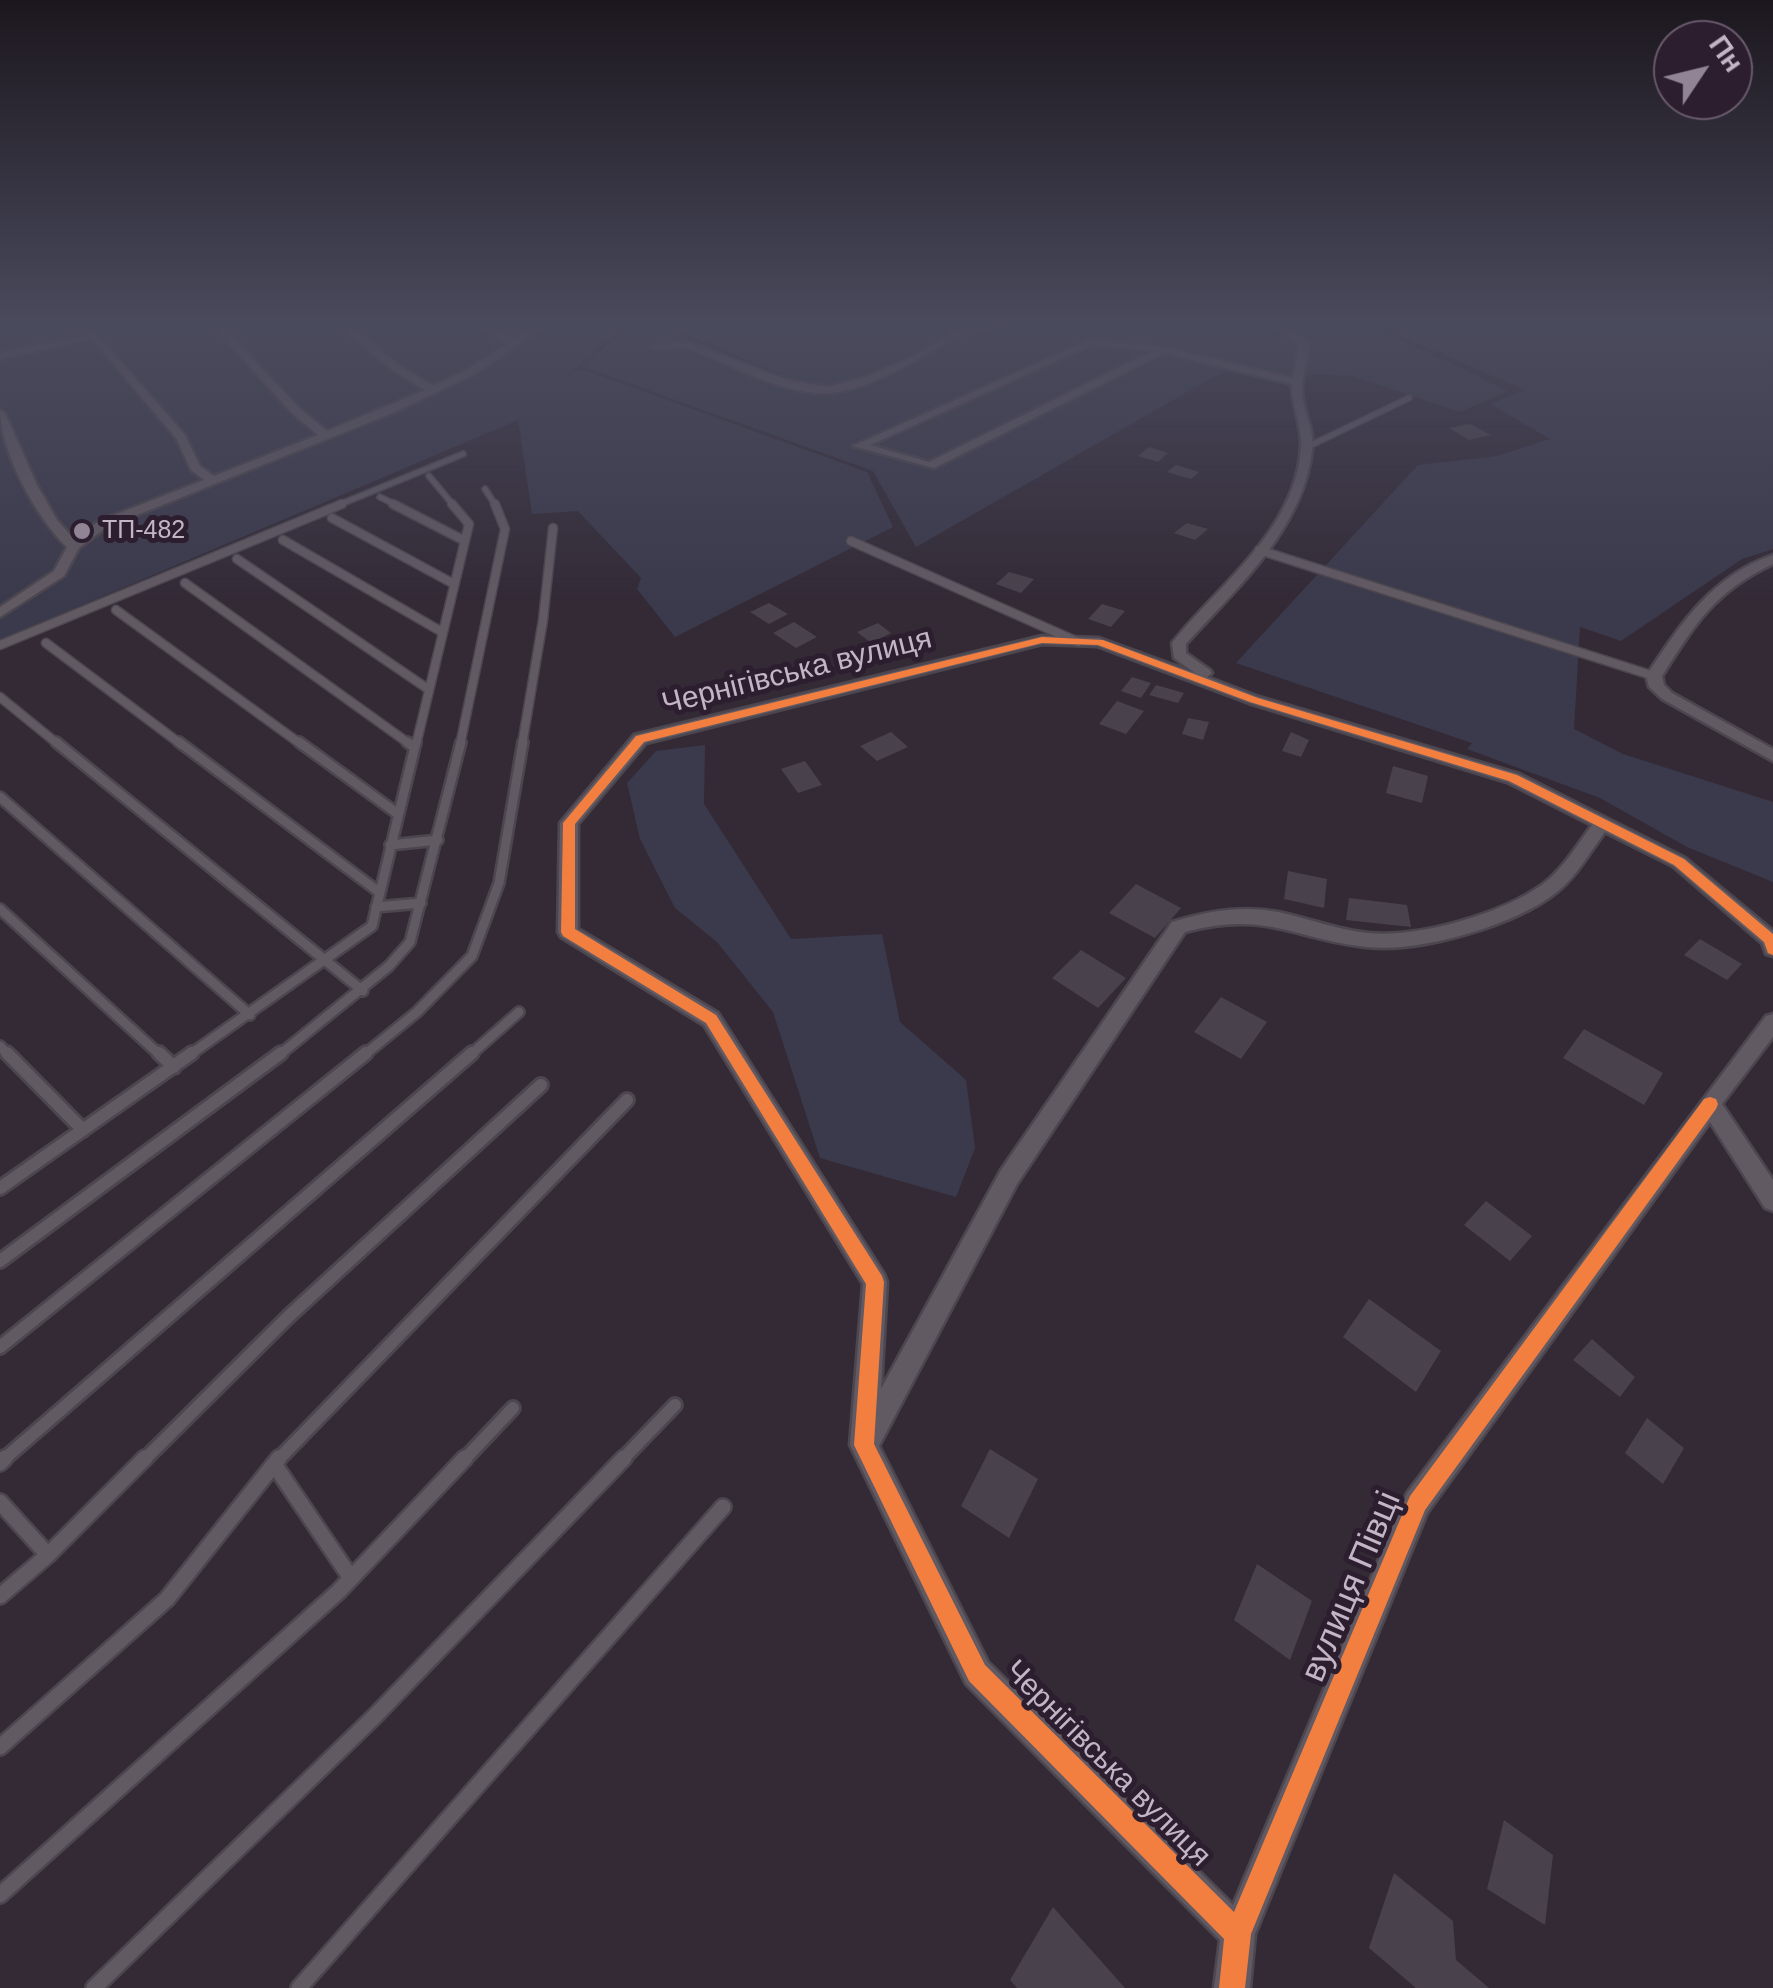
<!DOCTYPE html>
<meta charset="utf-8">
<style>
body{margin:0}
#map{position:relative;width:1773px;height:1988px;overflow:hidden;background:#332a36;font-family:Arial,sans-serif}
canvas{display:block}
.north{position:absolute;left:1653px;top:20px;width:100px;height:100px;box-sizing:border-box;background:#2c1e2f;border:2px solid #685a6b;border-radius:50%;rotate:55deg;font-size:28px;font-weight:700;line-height:40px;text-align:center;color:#c3b5c6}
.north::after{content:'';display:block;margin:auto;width:35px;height:45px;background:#918494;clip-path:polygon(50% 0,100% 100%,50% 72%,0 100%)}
</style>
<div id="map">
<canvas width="1773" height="1988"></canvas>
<div class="north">Пн</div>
</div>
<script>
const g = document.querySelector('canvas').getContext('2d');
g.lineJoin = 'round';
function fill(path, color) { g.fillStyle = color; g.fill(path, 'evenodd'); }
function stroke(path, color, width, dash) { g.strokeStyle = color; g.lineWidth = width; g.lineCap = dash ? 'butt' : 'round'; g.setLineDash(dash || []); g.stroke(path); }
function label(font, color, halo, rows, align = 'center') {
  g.font = font + ' Arial,sans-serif'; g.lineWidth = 10; g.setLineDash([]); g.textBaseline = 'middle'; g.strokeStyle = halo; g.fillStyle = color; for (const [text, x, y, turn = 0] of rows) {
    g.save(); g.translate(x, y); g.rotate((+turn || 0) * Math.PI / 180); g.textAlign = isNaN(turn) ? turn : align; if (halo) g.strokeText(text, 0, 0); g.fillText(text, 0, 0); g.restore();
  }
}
fill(new Path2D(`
 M0,322H628L557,386L579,368L867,472L893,527L675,637L637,589L641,578L578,511L532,514L518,420L0,640Z
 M635,322H650L778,376L782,375L657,322H950L935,331L963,322H1413L1384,332L1508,391L1460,412L1353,376L1313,374L1292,384L1226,370L916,547L873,471L581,366Z
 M1421,322H1773V549L1742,559L1621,641L1580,627L1574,729L1623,754L1773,802V882L1687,847L1600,798L1467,749L1472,743L1236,663L1418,465L1497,456L1550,439L1490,404L1525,390L1394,333Z
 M705,745L704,804L791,939L882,934L900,1022L966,1080L975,1148L956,1197L820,1158L773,1012L717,942L675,908L640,839L627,783L656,751Z`), '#3b3a4c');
fill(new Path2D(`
 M1470,424L1491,435L1469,440L1449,428Z
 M1149,447L1168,453L1158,462L1138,456Z
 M1176,465L1199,472L1191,479L1167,472Z
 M1187,523L1208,529L1195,540L1174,533Z
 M1009,572L1034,579L1021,593L996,584Z
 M769,603L788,614L769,624L750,612Z
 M1102,604L1125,611L1111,627L1088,619Z
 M794,622L817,637L796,648L773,633Z
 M878,623L891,633L871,643L857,632Z
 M1132,677L1151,683L1141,698L1121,691Z
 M1156,685L1184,693L1178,703L1149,695Z
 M1117,701L1144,711L1126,734L1099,724Z
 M1188,718L1209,722L1203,740L1182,734Z
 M891,732L908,747L877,761L860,746Z
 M1291,732L1309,740L1301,757L1282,751Z
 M805,761L822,785L798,793L781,769Z
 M1393,766L1428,776L1422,803L1386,793Z
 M1288,871L1327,879L1324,908L1284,899Z
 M1136,884L1181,908L1155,938L1109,913Z
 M1349,898L1407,905L1411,927L1346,920Z
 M1700,939L1742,964L1727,980L1684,955Z
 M1081,950L1126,978L1098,1008L1052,978Z
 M1221,997L1267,1022L1241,1059L1194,1032Z
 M1584,1029L1663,1073L1644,1105L1563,1058Z
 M1486,1201L1532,1236L1510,1261L1464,1225Z
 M1369,1299L1441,1351L1416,1392L1343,1337Z
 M1592,1339L1635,1377L1620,1397L1573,1360Z
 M1647,1418L1684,1448L1663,1484L1625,1453Z
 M990,1449L1038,1479L1009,1538L961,1506Z
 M1257,1564L1312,1601L1290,1660L1234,1620Z
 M1504,1820L1553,1855L1545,1925L1487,1889Z
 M1394,1873L1453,1921L1456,1960L1489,1988H1416L1369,1948Z
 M1053,1907L1125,1988H1017L1010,1980Z`), '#49414b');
const laneFar4 = new Path2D(`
 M1307,447L1409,398
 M429,476L454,506
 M485,489L496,506
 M380,497L398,506
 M336,506L463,454`);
const laneFar3 = new Path2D(`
 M393,504L465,541
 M332,518L454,584
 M283,540L442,632
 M851,541L1078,642
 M1259,550L1654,676
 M237,559L428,689
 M185,583L411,745
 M116,610L302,745
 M46,643L182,745
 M0,645L342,504
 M0,697L59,745
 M416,745L469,524L452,504
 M460,745L505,529L495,504
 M522,745L543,620L553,528`);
const laneFar2 = new Path2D(`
 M56,742L363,991
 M179,742L379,892
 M299,742L398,814
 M407,742L414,747
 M0,797L250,1015
 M390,845L438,840
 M376,907L421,903
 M0,909L161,1056
 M0,1046L9,1056
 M188,1056L372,926L416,742
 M278,1056L389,966L410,942L461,742
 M363,1056L417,1012L472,956L499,883L523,742
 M469,1056L519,1012`);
const laneFar1 = new Path2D(`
 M7,1053L83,1130
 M159,1053L174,1067
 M0,1188L192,1053
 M0,1261L281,1053
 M0,1347L366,1053
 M2,1461L472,1053
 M143,1461L289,1316L541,1085
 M277,1461L627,1100
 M463,1461L513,1408
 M621,1461L675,1405`);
const lane = new Path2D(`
 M0,1463L5,1458
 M274,1464L351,1578
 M0,1502L48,1555
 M0,1596L48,1555L145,1458
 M0,1747L167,1599L279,1458
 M0,1895L339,1591L465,1458
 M94,1988L375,1716L624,1458
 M299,1988L723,1507`);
const street = new Path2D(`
 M0,322H8L0,326Z
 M71,322H82L97,334L185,435L200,466L214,476L318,435L292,413L209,322H219L300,409L327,431L425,390L392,370L335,322H346L400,366L433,386L465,371L507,344L471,322H483L514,339L540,322H552L473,375L395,412L107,527L79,548L64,576L0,617V607L54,571L67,547C37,519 0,451 0,410L5,413L37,485L57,520L74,539L99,521L204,480L191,470L176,438L92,339L0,359V353L86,335Z
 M996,322H1013C995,331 972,330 954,339C918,358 870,391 828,393C780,395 732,364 689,349C676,345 663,352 652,347L684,341L787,380L828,387L868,376L916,355L951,333Z
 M1267,322H1279L1309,343C1309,359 1302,374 1302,389C1302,410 1315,429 1312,450C1303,529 1237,588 1186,644V653L1210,670L1212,673L1207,677L1259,697L1519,774L1685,858L1773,931V956L1766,954L1762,943L1673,866L1605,832C1590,852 1577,876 1557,892C1516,925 1420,953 1367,947C1293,939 1267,910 1185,932L1017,1184L879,1446L988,1662L1233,1905L1407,1493L1766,1016L1773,1014V1037L1722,1104L1773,1180V1211L1765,1208L1710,1122L1427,1513L1255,1934L1250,1988H1214L1220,1940L966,1684L850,1445L863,1284L704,1025L561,937L558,932L560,823L634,735L1042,636L1099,638L1195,673L1174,658L1172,643C1219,584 1298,528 1301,445C1302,424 1291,405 1292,384L1164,353L934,468L853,446L1091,339L1169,348L1293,378L1299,344ZM1092,345L1153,351L929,462L870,445ZM1042,644L1097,646L1249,703L1507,782L1592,825C1577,845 1563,869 1543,884C1502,914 1418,938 1368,933C1337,930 1308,918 1278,912C1242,905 1207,911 1172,922L1001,1170L881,1389L887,1282L884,1274L718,1013L578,929V824L646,743Z
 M1773,555V564C1715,591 1695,624 1662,676L1664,685L1672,693L1773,749V761L1662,699L1649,687L1646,676C1681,624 1711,576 1773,555Z`);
stroke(laneFar4, '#4c464e', 8);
stroke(laneFar3, '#4c464e', 11);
stroke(laneFar2, '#4c464e', 14);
stroke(laneFar1, '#4c464e', 18);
stroke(lane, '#4c464e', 20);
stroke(street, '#4c464e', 5);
stroke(laneFar4, '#625a63', 5);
stroke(laneFar3, '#625a63', 8);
stroke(laneFar2, '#625a63', 9);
stroke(laneFar1, '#625a63', 12);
stroke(lane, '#625a63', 15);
fill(street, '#625a63');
fill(new Path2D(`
 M1042,637L1103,640L1258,698L1517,775L1684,859L1773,934V955L1768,953L1764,942L1674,865L1509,781L1250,702L1098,645L1042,643L644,742L575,824V929L716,1015L882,1276L884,1282L874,1444L985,1665L1234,1912L1410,1496L1704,1099L1710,1097L1716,1099L1718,1104L1716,1109L1425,1510L1251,1934L1245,1988H1219L1224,1939L969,1681L854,1445L866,1284L706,1023L563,936L561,932L563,823L636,736Z`), '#f27e40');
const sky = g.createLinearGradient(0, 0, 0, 600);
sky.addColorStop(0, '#1c171e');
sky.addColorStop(0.54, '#4a4a5d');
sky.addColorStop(1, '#4a4a5d00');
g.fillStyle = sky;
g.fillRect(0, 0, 1773, 600);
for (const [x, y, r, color] of [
 [82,531,10,"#918494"]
]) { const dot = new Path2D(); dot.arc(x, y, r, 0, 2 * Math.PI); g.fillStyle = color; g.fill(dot); stroke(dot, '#2c1e2f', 4); }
label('25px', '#c3b5c6', '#2c1e2f', [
 ["ТП-482",102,531]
], 'left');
label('30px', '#c3b5c6', '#2c1e2f', [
 ["Чернігівська вулиця",797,672,-14],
 ["Чернігівська вулиця",1107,1764,45]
]);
label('35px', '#c3b5c6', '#2c1e2f', [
 ["вулиця Півці",1352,1587,-67]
]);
</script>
